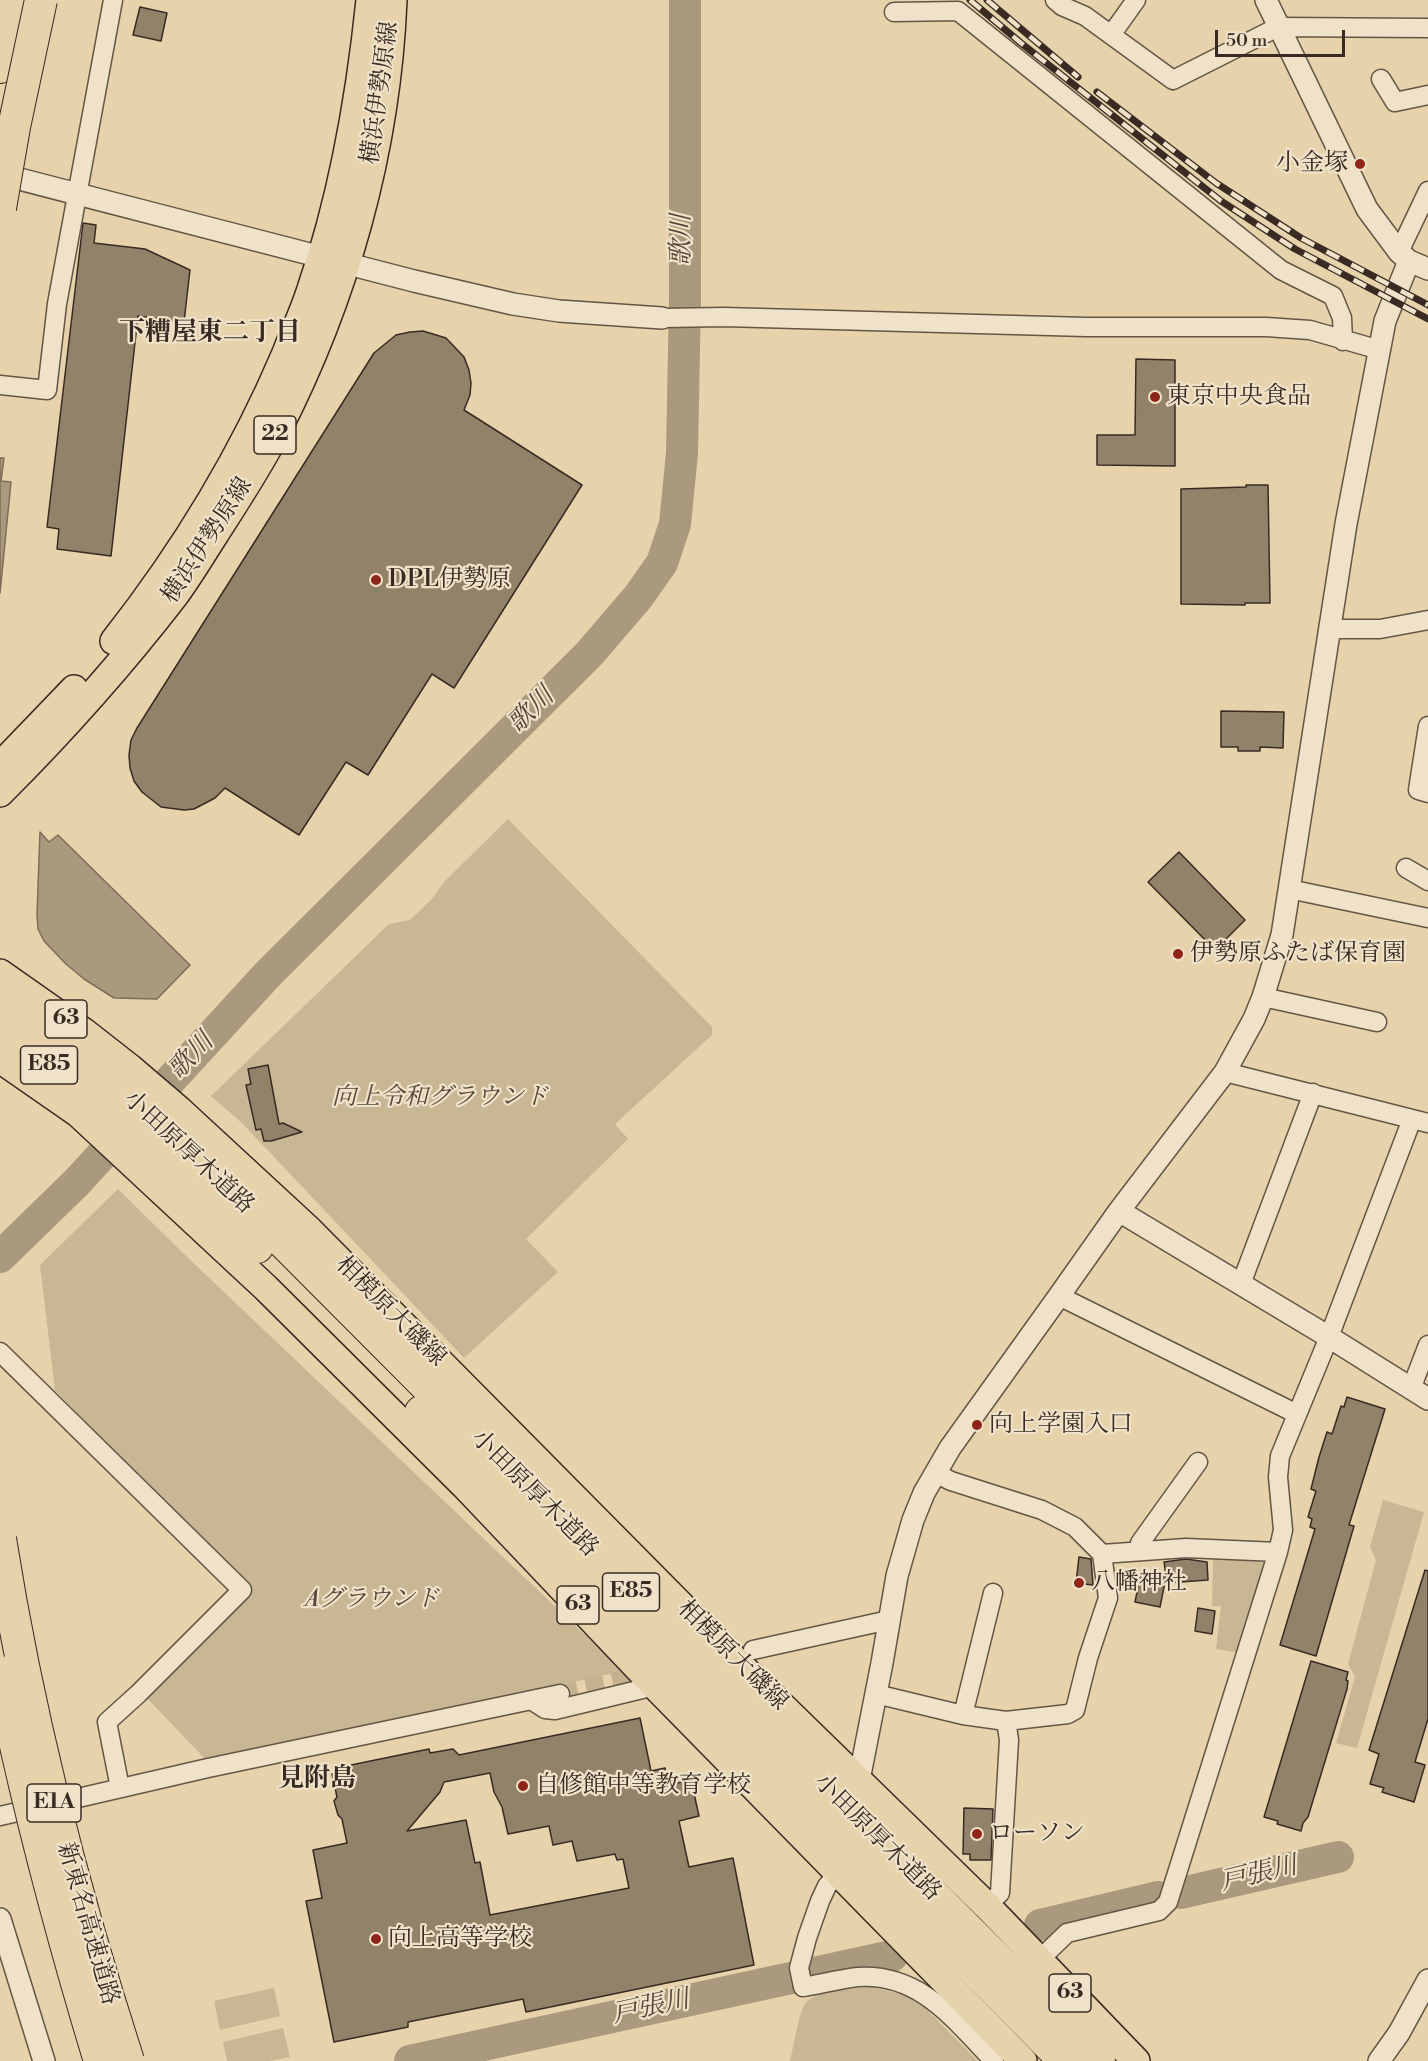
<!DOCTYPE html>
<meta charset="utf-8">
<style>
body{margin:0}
#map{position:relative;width:1428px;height:2061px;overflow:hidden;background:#e6d2ab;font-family:"Libre Bodoni",serif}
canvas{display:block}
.scale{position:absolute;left:1215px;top:30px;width:130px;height:27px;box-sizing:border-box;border:3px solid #392b23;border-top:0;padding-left:8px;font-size:18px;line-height:21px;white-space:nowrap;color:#392b23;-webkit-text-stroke:4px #efe2c8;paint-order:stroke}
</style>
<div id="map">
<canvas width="1428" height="2061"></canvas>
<div class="scale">50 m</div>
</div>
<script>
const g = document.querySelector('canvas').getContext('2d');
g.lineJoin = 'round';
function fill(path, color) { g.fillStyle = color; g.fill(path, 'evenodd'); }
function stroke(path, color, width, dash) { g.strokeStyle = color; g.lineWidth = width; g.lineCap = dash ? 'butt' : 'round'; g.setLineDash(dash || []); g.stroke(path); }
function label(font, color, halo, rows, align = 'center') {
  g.font = font + ' "Libre Bodoni","Noto Serif JP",serif'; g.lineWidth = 4.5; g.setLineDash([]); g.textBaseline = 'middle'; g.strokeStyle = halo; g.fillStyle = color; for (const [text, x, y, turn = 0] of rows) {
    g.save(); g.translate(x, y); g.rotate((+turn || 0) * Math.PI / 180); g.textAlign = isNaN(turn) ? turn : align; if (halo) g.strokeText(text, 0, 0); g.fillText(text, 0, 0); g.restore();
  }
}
fill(new Path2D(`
 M508,819L712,1027V1035L615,1124L628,1139L526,1239L558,1272L464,1358L243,1124L211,1096L389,924L410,920L431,900L445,881Z
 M118,1189L185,1255L623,1671L208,1762L143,1694L249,1590L55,1390L40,1265Z
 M1383,1500L1424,1512L1357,1748L1336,1743L1355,1677L1348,1664L1376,1560L1370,1547Z
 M1213,1557L1269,1559L1241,1653L1216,1649L1221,1606H1212Z
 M871,1987L905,1995L923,2006L978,2061H790C793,2049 799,2014 804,2005C814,1989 854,1988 871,1987Z
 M274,1988L280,2016L220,2030L214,2001Z
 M283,2028L290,2057L270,2061H227L223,2042Z`), '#c9b694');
const water = new Path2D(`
 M0,458H4L1,481L11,482L0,593Z
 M40,832L49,842L58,835L190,965L157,999L114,998L84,979L66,964L44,941L38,929L37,915Z`);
fill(water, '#ab997d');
stroke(water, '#7d6d59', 1.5);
stroke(new Path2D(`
 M0,1257L77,1182L267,975L590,653L638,597L662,563L675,524L682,453L685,300V0
 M1181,1893L1338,1857
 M1040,1925L1158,1897
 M410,2061L892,1956`), '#ab997d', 32);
const building = new Path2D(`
 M140,7L167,13L161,41L133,35Z
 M83,223L96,225L94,243L145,249L190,270L184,322L138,316L111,556L57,549L59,529L47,527Z
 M423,331L446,338L464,357L469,370L471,383L470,395L464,410L582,485L454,688L432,674L368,775L346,762L299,835L225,788L215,798L194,809L184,810L161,807L142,792L134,781L130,768L129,755L131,740L137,728L374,353L396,335L410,332Z
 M1136,359L1175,360V466L1097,465V435H1135Z
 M1246,485H1268L1270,603H1245V605L1181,604V489L1246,487Z
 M1221,711L1284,712L1283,748L1260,747V751H1238V747H1221Z
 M1179,852L1245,920L1215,950L1148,882Z
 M268,1065L279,1124L283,1123L302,1132L271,1141H264L261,1129L256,1130L246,1085L251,1084L248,1069Z
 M1347,1397L1385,1409L1349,1525L1354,1526L1316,1656L1280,1645L1315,1529L1310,1527L1312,1519L1308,1517L1316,1491L1311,1489L1319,1457L1327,1432L1332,1434L1341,1406L1344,1407Z
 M1079,1557L1091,1559L1093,1585L1076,1583Z
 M1186,1559L1207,1562L1208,1580L1167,1583L1164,1562Z
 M1425,1570L1428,1571V1719L1415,1762L1425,1765L1414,1802L1382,1792L1384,1788L1370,1784L1379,1754L1369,1750Z
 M1141,1572L1166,1577L1160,1607L1135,1602Z
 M1198,1608L1215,1611L1212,1634L1195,1631Z
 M1311,1661L1348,1672L1346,1680L1348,1681L1347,1689L1308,1817L1303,1823L1301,1831L1277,1824L1278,1821L1264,1817Z
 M640,1718L651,1771L665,1768L668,1785L691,1780L699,1816L679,1821L689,1867L733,1858L754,1965L526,2012L523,1999L408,2022V2027L334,2042L306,1901L322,1898L313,1850L347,1843L342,1819L338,1815L334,1801L337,1797L332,1774L352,1770L351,1765L429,1749L430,1753L453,1749L459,1755ZM490,1773L494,1792L502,1807L508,1834L549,1826L553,1845L572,1841L577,1861L615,1854L617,1860L623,1859L629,1888L490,1915L480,1862L475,1863L466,1820L407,1831L440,1792L444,1782Z
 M964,1808L993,1809L991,1860H970V1854H963Z`);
fill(building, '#93826a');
stroke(building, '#392b23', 1.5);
stroke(new Path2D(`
 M560,1694L652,1673`), '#c3b190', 18, [18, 9]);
const minor = new Path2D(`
 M1055,0L1062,6L1085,16L1173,80L1278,27L1428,28
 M894,12L958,11L1281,270L1333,296L1342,318L1343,341
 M1111,35L1136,0
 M1381,79L1395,102L1428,95
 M1399,252L1428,191
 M662,318L724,317L1086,327H1266L1310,330L1380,350
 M0,385L47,390L57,304L113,0
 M1329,629H1380L1428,620
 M1428,726L1418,790L1428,793
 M1406,868L1428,881
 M1289,889L1428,918
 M1263,997L1377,1022
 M1225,1072L1412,1119
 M1241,1284L1313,1093
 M1059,1296L1297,1414
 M0,1352L242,1590L138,1694L107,1722L120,1788
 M1411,1389L1428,1345
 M1141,1550L1140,1543L1198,1462
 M1102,1554L1186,1548L1278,1552
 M753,1650L889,1620
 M876,1694L963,1715L1006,1721L1068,1714L1075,1710L1088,1658L1108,1598L1102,1554L1075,1527L1042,1510L951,1481L935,1473
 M531,1700L545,1709L555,1710L655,1686
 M963,1715L993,1593
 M0,1816L208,1768L560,1694
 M838,1873L827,1886L820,1901L807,1938L799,1968L803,1987C821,1984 840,1979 858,1977C921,1973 955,2021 994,2061
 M987,1906L1000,1893L1009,1740L1006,1721
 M1038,1961L1067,1933L1159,1911L1168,1902L1278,1552L1283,1530L1278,1477L1280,1456L1329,1337L1412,1119L1428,1123`);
const tertiary = new Path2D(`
 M1266,0L1367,209L1399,252L1409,261L1428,269
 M0,174L414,281L513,304L559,311L662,318
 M1119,1211L1329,1337L1428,1399
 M859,1780L882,1663L897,1576L913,1520L924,1493L950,1448L1059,1296L1119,1211L1225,1072L1254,1019L1263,997L1282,935L1346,524L1385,321L1409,261
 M0,1919L44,2061
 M1379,2061L1399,2033L1428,1980`);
const primary = new Path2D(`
 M114,641C184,552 242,457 286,353C294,332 304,311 311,289C343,196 360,98 370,0
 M0,766L74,689
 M0,793C62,731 121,665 175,595C189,576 202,554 215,534C236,501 258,468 276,433C345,299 387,150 393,0
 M0,973L84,1032L130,1068L179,1110L309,1230L744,1669L987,1906L1136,2061
 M0,1059L79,1114L266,1288L465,1486L655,1686L1023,2061`);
const motorway = new Path2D(`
 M0,67L14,0
 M0,1000L112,1084L162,1125L284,1243L1099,2061
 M0,1029C94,1092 175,1170 257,1247
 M421,1412L1065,2061`);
stroke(minor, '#645545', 21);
stroke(tertiary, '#645545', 24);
stroke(primary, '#392b23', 30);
stroke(motorway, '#392b23', 34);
stroke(minor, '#efe2c8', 18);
stroke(tertiary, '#efe2c8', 21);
stroke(primary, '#e6d2ab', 27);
stroke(motorway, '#e6d2ab', 32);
const rail = new Path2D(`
 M970,0L1021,43L1221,201L1295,249L1428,319
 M987,0L1078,77
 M1097,92L1216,183L1301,238L1428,305`);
stroke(rail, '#392b23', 7);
stroke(rail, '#efe2c8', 4.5, [14]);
const motorwayBridge = new Path2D(`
 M0,208L14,127L41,0
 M0,1539C28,1716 73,1891 128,2061
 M0,1672C27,1803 61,1933 100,2061`);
stroke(motorwayBridge, '#392b23', 34, []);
stroke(motorwayBridge, '#e6d2ab', 32);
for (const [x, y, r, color] of [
 [1360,164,6,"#8f2418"],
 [1155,397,6,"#8f2418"],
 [376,580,6,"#8f2418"],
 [1178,954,6,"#8f2418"],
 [977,1425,6,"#8f2418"],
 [1079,1583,6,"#8f2418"],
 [523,1786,6,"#8f2418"],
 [977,1834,6,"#8f2418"],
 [376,1939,6,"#8f2418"]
]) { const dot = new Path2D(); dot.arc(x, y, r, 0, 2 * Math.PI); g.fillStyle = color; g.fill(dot); stroke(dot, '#efe2c8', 2); }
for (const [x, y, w] of [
 [275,435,42],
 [66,1019,42],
 [49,1065,57],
 [631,1592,57],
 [578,1605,42],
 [54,1803,54],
 [1070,1993,42]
]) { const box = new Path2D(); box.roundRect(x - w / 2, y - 19, w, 38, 4.5); g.fillStyle = '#efe2c8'; g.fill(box); stroke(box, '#392b23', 1.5); }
label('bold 22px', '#392b23', null, [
 ["22",275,435],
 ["63",66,1019],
 ["E85",49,1065],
 ["E85",631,1592],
 ["63",578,1605],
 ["E1A",54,1803],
 ["63",1070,1993]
]);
label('24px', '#392b23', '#efe2c8', [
 ["横浜伊勢原線",381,93,-82],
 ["横浜伊勢原線",208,541,-57],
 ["小田原厚木道路",188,1153,43],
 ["相模原大磯線",390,1312,45],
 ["小田原厚木道路",534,1494,45],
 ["相模原大磯線",732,1656,45],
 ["小田原厚木道路",877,1838,45],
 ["新東名高速道路",87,1924,74]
]);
label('24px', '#392b23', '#efe2c8', [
 ["小金塚",1348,164,"right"],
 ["東京中央食品",1167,397],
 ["DPL伊勢原",388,580],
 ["伊勢原ふたば保育園",1190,954],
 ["向上学園入口",989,1425],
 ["八幡神社",1091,1583],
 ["自修館中等教育学校",535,1786],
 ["ローソン",989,1834],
 ["向上高等学校",388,1939]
], 'left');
label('italic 24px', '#56473a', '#efe2c8', [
 ["向上令和グラウンド",440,1098],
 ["Aグラウンド",372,1600]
]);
label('italic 26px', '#56463a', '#efe2c8', [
 ["歌川",683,240,-90],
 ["歌川",532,711,-45],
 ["歌川",192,1057,-47],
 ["戸張川",1259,1875,-13],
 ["戸張川",651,2008,-12]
]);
label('bold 26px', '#392b23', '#efe2c8', [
 ["下糟屋東二丁目",210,334],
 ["見附島",317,1780]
]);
</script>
